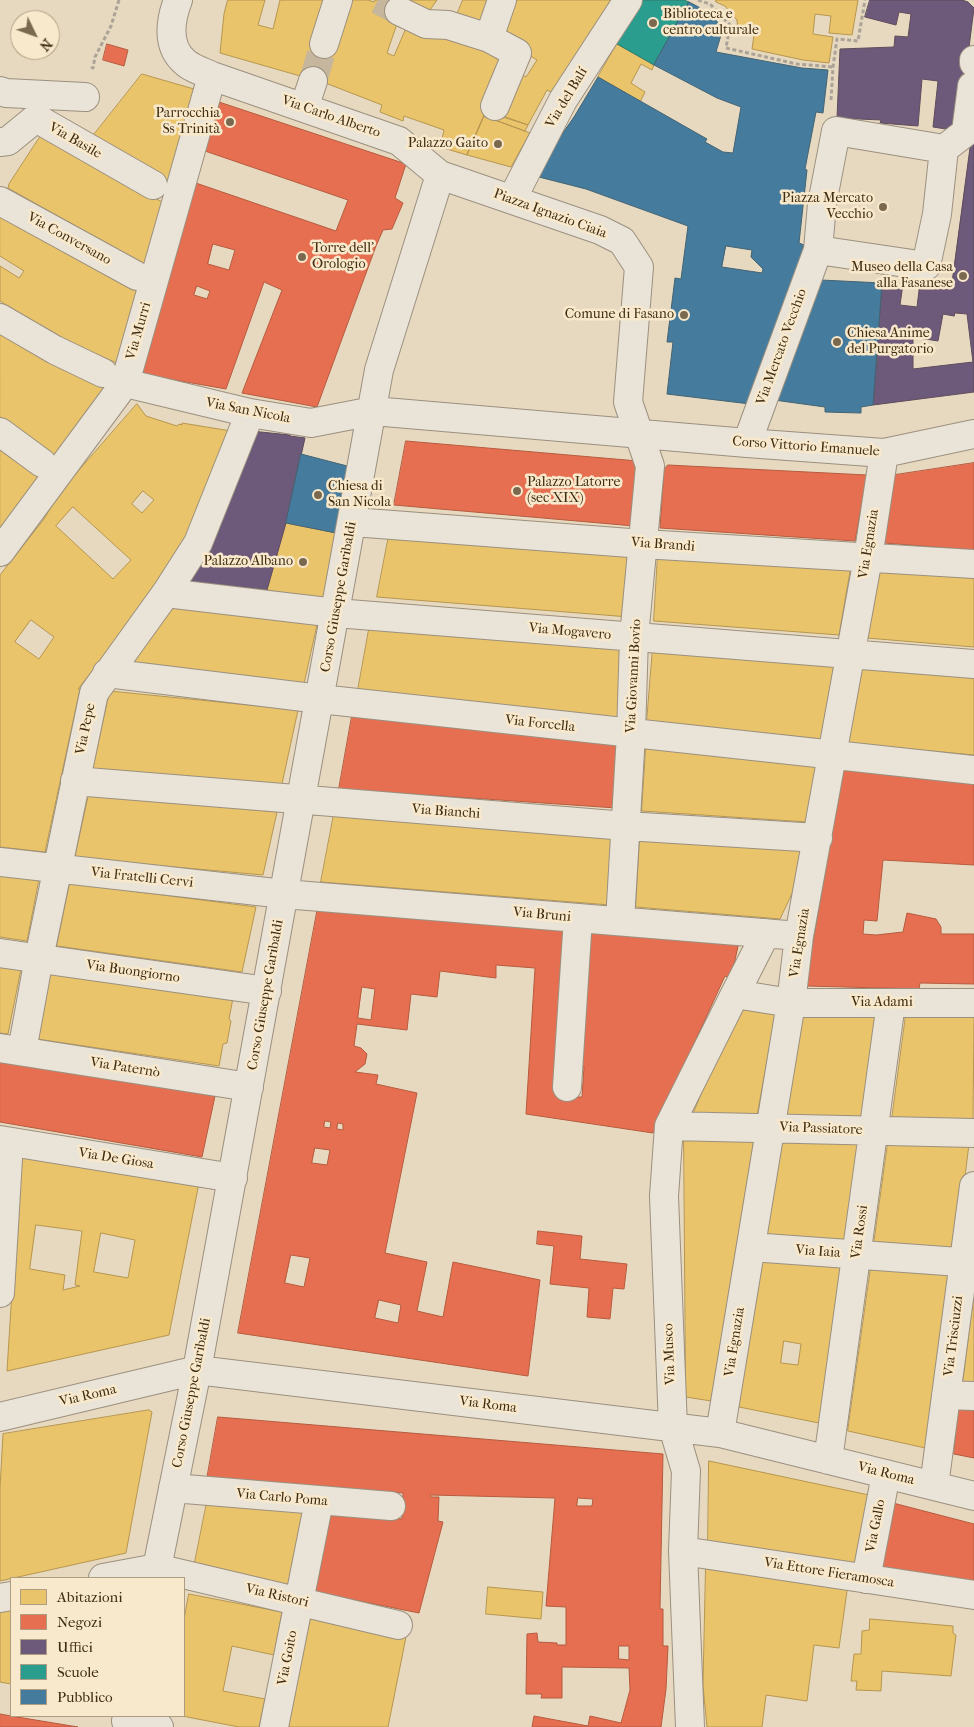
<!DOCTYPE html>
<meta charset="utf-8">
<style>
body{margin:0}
#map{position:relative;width:974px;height:1727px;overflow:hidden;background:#e7d9c0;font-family:"IM FELL French Canon",serif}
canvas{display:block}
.legend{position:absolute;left:10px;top:1577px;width:175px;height:140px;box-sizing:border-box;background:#f9e9cc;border:1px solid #af9d81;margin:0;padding:6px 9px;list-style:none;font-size:15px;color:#3f2c11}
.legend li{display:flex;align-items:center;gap:10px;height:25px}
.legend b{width:25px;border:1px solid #af9d81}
.north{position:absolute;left:10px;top:10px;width:50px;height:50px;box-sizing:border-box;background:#f9e9cc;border:1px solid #af9d81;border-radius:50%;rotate:132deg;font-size:14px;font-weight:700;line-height:20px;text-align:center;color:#3f2c11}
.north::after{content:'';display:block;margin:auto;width:18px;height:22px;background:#7a694e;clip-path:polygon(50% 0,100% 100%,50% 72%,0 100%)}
</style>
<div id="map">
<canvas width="974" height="1727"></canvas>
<ul class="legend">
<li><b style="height:14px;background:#e9c46a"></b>Abitazioni</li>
<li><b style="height:14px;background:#e76f51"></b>Negozi</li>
<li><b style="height:14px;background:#6d597a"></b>Uffici</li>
<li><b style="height:14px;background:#2a9d8f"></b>Scuole</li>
<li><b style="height:14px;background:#457b9d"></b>Pubblico</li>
</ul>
<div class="north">N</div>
</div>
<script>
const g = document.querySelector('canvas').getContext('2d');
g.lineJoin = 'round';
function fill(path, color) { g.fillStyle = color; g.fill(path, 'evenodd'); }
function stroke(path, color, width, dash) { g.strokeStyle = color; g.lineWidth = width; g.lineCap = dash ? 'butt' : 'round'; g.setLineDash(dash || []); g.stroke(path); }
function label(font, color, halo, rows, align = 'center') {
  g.font = font + ' "IM FELL French Canon",serif'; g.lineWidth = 5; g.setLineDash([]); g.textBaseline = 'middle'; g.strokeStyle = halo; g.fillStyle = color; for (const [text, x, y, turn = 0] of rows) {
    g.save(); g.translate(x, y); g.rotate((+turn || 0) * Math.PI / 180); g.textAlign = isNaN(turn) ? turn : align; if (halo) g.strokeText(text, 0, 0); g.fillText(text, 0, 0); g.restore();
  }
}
const homes = new Path2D(`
 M228,0H265L258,25L273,29L280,0H368L374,2L375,0H437L425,17L399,18L387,53L394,56L409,21L444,39L448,31L504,51L484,116L467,155L440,147L444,130L404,116L403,121L380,112L382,105L328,84L220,53L224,14Z
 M463,0H494L483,32L454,22Z
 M509,0H618L553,93L547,90L528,125L503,117L521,74L526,77L537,60L497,36Z
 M716,0H858L852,35L829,33L831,16L815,14L813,34L833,37L829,63L803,60L752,49L754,35L738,33L737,20L725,6L716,2Z
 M617,44L654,65L652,70L641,64L631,83L645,92L640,102L598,77Z
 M142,74L194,89L197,92L170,182L166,183L93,142L92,137Z
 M486,110L528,125L525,131L484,116Z
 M484,116L530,133L511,167L467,155Z
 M42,134L162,202L148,267L8,188L9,184Z
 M0,210L144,292L117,363L58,338L0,301V266L19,278L24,271L0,256Z
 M0,329L107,386L58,458L0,417Z
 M137,404L146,416L177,426L179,424L182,425V423L231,431L188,544L158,587L78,689H80L45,852L0,847V575L44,519L59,493ZM143,491L154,500L142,513L132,504ZM73,507L131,560L113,579L56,526ZM31,620L54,637L39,659L15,642Z
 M0,444L45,477L0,536Z
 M286,523L336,533L323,601L267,590Z
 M390,530L632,552L629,617L377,597Z
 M658,554L851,566L839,635L654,621Z
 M878,570L974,576V647L867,638Z
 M163,607L318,620L304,684L129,665Z
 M370,624L627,644L622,719L358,690Z
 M653,647L835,660L821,739L647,721Z
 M862,663L974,671V755L847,743Z
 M110,691L298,710L282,784L93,769Z
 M646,748L817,766L807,822L642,811Z
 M89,794L277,812L263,875L75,858Z
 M334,814L615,836L610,905L321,882Z
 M640,838L802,850L796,885L780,919L636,907Z
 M0,874L39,879L27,941L0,937Z
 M70,883L256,907L242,972L57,946Z
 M0,965L21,969L8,1034L0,1033Z
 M51,972L233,998L229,1019L231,1021L227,1043L223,1044L219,1066L37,1039Z
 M737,1005L776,1011L757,1116L693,1115Z
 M803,1013L881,1015L867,1118L787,1116Z
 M906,1015L974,1016L973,1121L892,1119Z
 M684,1139L754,1140L711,1401L686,1397Z
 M783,1140L864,1142L850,1242L767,1236Z
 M888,1143L969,1144L956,1250L874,1244Z
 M19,1155L199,1183L169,1335L7,1371L17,1211ZM36,1225L82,1231L75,1285L80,1286L63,1290L65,1275L30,1269ZM101,1233L135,1240L128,1278L94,1272Z
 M763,1259L846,1265L824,1424L739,1407ZM784,1341L801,1344L798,1365L781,1363Z
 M871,1267L953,1273L930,1449L848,1431Z
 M974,1293V1383H963Z
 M149,1410L152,1412L126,1553L0,1581V1488L3,1434Z
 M709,1461L869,1495L855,1567L708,1543Z
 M207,1502L304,1510L289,1586L194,1567Z
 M706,1564L848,1584L839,1648L814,1645L807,1701L766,1695L762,1727H707L703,1686Z
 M488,1587L543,1592L541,1619L486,1614Z
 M189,1594L282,1612L274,1655L232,1646L223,1691L265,1699L259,1727H239L182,1716H184V1620Z
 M11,1607V1684L0,1682V1609Z
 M310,1618L406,1637L388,1727H289Z
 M870,1619L953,1626V1633L956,1635L951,1676L882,1671L881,1691L856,1690L857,1681H851L854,1654H861L862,1631L869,1630Z`);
fill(homes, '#e9c46a');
stroke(homes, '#b6964f', 1);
const shops = new Path2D(`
 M107,44L128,50L124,66L103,60Z
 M216,101L406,164L395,198L403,203L392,229L383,230L376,246L317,407L242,393L282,290L264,282L226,389L141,374L190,181L336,231L348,200L202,150ZM213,244L235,250L229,270L208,264ZM197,286L210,291L207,299L194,295Z
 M406,441L638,461L634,526L394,505Z
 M974,463V550L884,543L895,475Z
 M668,465L867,475L855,541L660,528L664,470Z
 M352,716L620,744L616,808L339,789Z
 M844,767L974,781V865L883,860L877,921L864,920L863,934L876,935L903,932L907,913L936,919L941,927V934H974V984L920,983L919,989L806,986Z
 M318,907L566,929L557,1097H582L584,1067L578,1068L584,931L739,942L731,978L725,976L653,1133L526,1114L535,968L496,965V978L440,971L437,997L411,994L407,1030L357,1024L354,1046L361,1048L367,1054L365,1064L355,1072L378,1075L376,1084L417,1093L385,1253L427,1262L417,1311L443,1317L453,1262L540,1280L528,1376L238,1333ZM362,987L375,989L371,1020L358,1018ZM325,1121L331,1122L330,1128L324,1127ZM338,1123L343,1124V1130L337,1129ZM315,1148L330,1150L327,1165L312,1163ZM291,1255L310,1258L304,1287L285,1283ZM379,1300L401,1305L398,1323L375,1318Z
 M0,1060L215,1096L202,1157L0,1122Z
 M538,1231L582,1236L580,1259L627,1264L624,1289L613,1288L610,1319L587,1317L589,1288L550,1284L554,1246L537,1244Z
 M959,1407L974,1408V1458L954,1454Z
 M218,1417L663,1454L660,1609H663V1646H668L666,1689L661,1727H532L534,1716L588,1726L590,1716L621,1723L630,1690L629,1668L562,1667V1698H541L542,1694H526L527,1634L537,1633L538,1642L557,1643V1645H566V1607L546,1606L555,1498L430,1495L431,1497H439L438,1521L443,1522L419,1613L315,1592L330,1512L402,1519L403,1493L207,1479ZM578,1498L593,1499L592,1506H577ZM619,1646H629V1660L619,1659Z
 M893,1503L974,1524V1586L880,1570Z
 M0,1714L11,1716L78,1727H0Z`);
fill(shops, '#e76f51');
stroke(shops, '#b55b3e', 1);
const offices = new Path2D(`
 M870,0H962L968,2L974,8L967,63H974L959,131L933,127L938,81L922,79L918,126L880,123L881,120L837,118L840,49L894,47L895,36L908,37L911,14L899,12L896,25L865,17Z
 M974,118V392L873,405L882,283L903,284L900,305L917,307L920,282L951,288ZM955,313L967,314L973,362L913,369V337L938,341L943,314L954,316Z
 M251,431L290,435V436L305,438L286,523L267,590L190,582Z`);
fill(offices, '#6d597a');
stroke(offices, '#5f4c5a', 1);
const schools = new Path2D(`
 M643,0H684L689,2L654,65L617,44Z`);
fill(schools, '#2a9d8f');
stroke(schools, '#307b69', 1);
const public = new Path2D(`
 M689,2L710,13L719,24L721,35L716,52L802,68L828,70L823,113L816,112L805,169L807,170L799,243L804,245L794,280L750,404L667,394L673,342H667L675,278L681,279L688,226L586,189L535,176L534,174L574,117L598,77L707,139L705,142L723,152L733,153L741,107L717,98L654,65ZM726,246L752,250L751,257L763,269L762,273L722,267Z
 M821,280L882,283L873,405L861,407V413L825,412V407L774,400Z
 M301,454L351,467L336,533L286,523Z`);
fill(public, '#457b9d');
stroke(public, '#436373', 1);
stroke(new Path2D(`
 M378,0L399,11
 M313,81L324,44`), '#c5b69d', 28, [28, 14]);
const minor = new Path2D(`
 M178,0C170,21 166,47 186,63C193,69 204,72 212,76L399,141L440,175
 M399,11L426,24L448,25L489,38L517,53L495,106
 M489,38L502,0
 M324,44L338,0
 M974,63V60
 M0,91L6,93L85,97
 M304,108L313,81
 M0,142L8,141L36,118L153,185
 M944,149L966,132L972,86
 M512,199L563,100L628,0
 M0,201L137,276
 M0,318L55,350L103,373
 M125,383L250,413L311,423L373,411L747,443L884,453L974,434
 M0,432L42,463
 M747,443L818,250L822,204L836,131L944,149L937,214L926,266L818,250
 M353,522L643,544L974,564
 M0,552L125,383L212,76
 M166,593L336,613L974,664
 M107,673L320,699L974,770
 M75,781L626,826L818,838
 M0,862L284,894L799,936
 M766,933L735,994L791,1003H974
 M0,953L267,991
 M0,1048L249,1087
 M22,1051L39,958L94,693L166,593L198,543L250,413
 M567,1087L578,918
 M669,1126L974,1133
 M0,1140L233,1178
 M751,1247L974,1263
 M0,1293L9,1142
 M946,1395L974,1396
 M0,1417L197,1370L720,1433L974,1496
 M720,1433L791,1003L799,936L868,558L884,453
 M828,1460L891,1003
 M934,1486L974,1186
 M173,1488L391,1506
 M683,1551L974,1595
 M103,1578L157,1568L398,1625
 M155,1578L197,1370L379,370L440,175L600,230L622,241L639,267L628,402L650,466L634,637L631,734L620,921
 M866,1579L886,1474
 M0,1598L11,1596
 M126,1721L159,1727
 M274,1727L319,1501
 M690,1727L683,1551L686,1471L673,1427L664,1196L669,1126L735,994`);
stroke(minor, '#9b907f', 30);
stroke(new Path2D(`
 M698,0L710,4L730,25L726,48L797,64L833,67
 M91,67L93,68L95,57L111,26L119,0
 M831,100L833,67L837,39L858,41L865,0`), '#aba397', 3, [4, 2.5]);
stroke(minor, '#eae3d7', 28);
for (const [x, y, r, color] of [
 [653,23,5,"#7a694e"],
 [230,122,5,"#7a694e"],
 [498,144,5,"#7a694e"],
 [883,207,5,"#7a694e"],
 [302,257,5,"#7a694e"],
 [963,276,5,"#7a694e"],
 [684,315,5,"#7a694e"],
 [837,342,5,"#7a694e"],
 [517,491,5,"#7a694e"],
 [318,495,5,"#7a694e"],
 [303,562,5,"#7a694e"]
]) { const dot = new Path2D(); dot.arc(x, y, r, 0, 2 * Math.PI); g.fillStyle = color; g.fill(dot); stroke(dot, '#f9e9cc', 2); }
label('14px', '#3f2c11', '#f9e9cc', [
 ["Biblioteca e",663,15,"left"],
 ["centro culturale",663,31,"left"],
 ["Parrocchia",220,114],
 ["Ss Trinità",220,130],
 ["Palazzo Gaito",488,144],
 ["Piazza Mercato",873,199],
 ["Vecchio",873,215],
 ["Torre dell'",312,249,"left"],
 ["Orologio",312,265,"left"],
 ["Museo della Casa",953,268],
 ["alla Fasanese",953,284],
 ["Comune di Fasano",674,315],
 ["Chiesa Anime",847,334,"left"],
 ["del Purgatorio",847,350,"left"],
 ["Palazzo Latorre",527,483,"left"],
 ["(sec XIX)",527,499,"left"],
 ["Chiesa di",328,487,"left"],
 ["San Nicola",328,503,"left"],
 ["Palazzo Albano",293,562]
], 'right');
label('14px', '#3f2c11', '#f9e9cc', [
 ["Via del Balí",567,98,-59],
 ["Via Carlo Alberto",331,117,19],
 ["Via Basile",75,141,30],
 ["Piazza Ignazio Ciaia",550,214,20],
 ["Via Conversano",69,239,29],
 ["Via Murri",139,331,-74],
 ["Via Mercato Vecchio",782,347,-70],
 ["Via San Nicola",248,411,11],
 ["Corso Vittorio Emanuele",806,447,4],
 ["Via Egnazia",869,544,-81],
 ["Via Brandi",663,545,4],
 ["Corso Giuseppe Garibaldi",339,597,-80],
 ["Via Mogavero",570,632,5],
 ["Via Giovanni Bovio",634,676,-87],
 ["Via Forcella",540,724,6],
 ["Via Pepe",86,729,-78],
 ["Via Bianchi",446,812,4],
 ["Via Fratelli Cervi",142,878,6],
 ["Via Bruni",542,915,5],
 ["Via Egnazia",800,943,-81],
 ["Via Buongiorno",133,972,8],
 ["Corso Giuseppe Garibaldi",266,995,-80],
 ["Via Adami",882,1003],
 ["Via Paternò",125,1068,9],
 ["Via Passiatore",821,1129,2],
 ["Via De Giosa",116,1159,9],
 ["Via Rossi",860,1232,-82],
 ["Via Iaia",818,1252,4],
 ["Via Trisciuzzi",954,1336,-83],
 ["Via Egnazia",735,1342,-81],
 ["Via Musco",670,1354,-92],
 ["Corso Giuseppe Garibaldi",192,1393,-79],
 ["Via Roma",88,1396,-13],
 ["Via Roma",488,1405,7],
 ["Via Roma",886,1474,14],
 ["Via Carlo Poma",282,1498,5],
 ["Via Gallo",876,1526,-79],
 ["Via Ettore Fieramosca",829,1573,9],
 ["Via Ristori",277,1596,13],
 ["Via Goito",288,1658,-79]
]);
</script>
